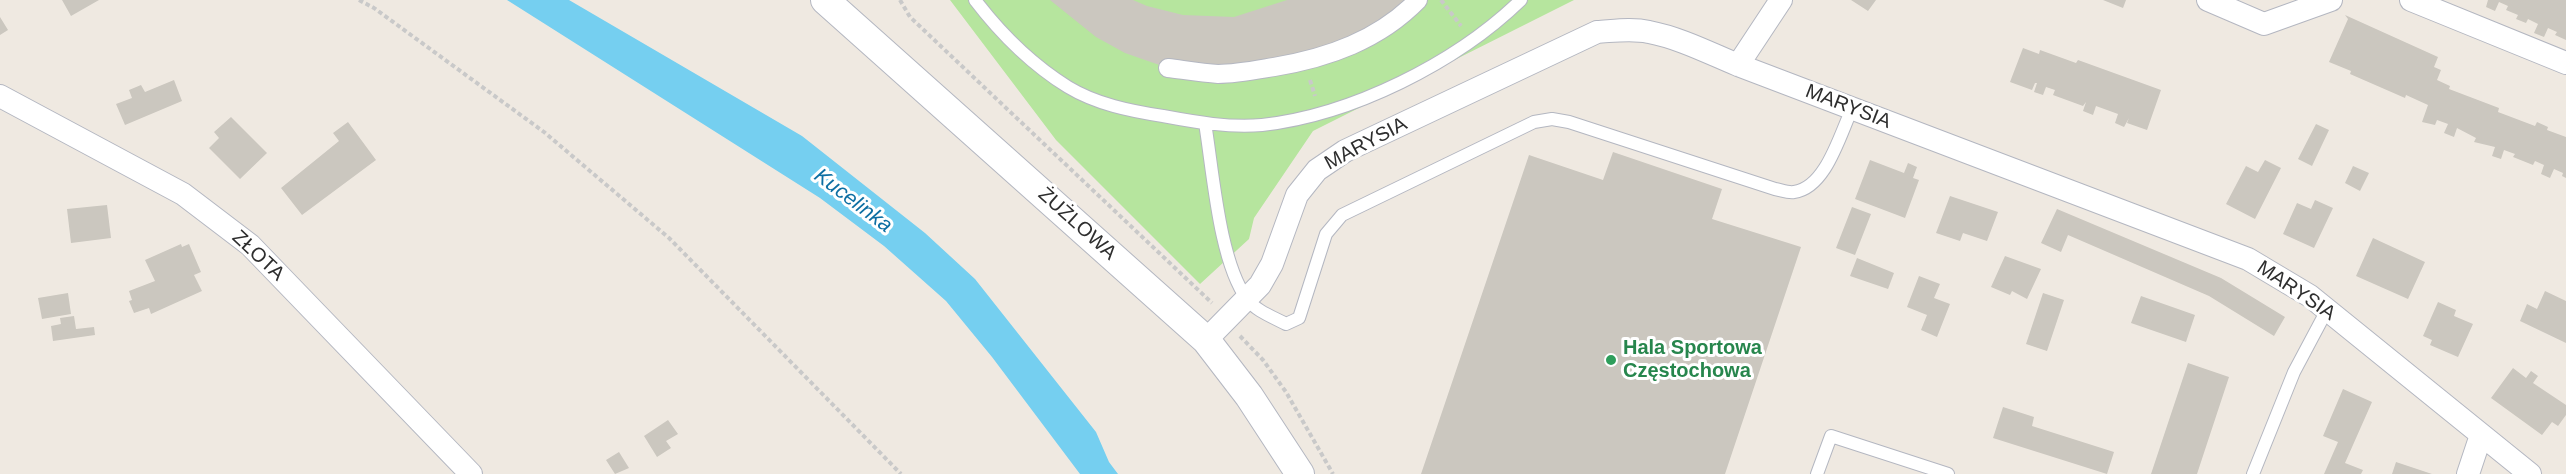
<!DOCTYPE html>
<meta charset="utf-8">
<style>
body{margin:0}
canvas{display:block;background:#efe9e1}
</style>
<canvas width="2566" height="474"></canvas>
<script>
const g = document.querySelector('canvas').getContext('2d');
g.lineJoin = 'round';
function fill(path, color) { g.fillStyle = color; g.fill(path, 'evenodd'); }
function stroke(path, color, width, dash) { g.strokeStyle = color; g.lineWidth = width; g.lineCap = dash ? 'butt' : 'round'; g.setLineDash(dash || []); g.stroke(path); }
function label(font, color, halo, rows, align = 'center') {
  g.font = font + ' Arial,sans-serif'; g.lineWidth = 6; g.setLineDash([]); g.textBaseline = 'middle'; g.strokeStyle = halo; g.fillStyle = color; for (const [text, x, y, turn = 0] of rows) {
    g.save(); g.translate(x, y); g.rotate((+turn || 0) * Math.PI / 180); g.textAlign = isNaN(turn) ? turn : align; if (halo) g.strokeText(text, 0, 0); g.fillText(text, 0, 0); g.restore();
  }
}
fill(new Path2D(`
 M950,0H1574L1313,131L1254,218L1249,239L1200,284L1056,140Z`), '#b6e59e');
fill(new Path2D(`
 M507,0H569L802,136L925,233L975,279L1096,432L1109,462L1118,474H1080L992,357L946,301L884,246L820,198Z`), '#75cff0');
fill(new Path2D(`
 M62,0H99L71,16Z
 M1050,0H1133L1147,6L1183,15L1234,17L1287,0H1418L1365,39L1258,70L1168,68L1125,53L1096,37Z
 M1851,0H1876L1868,11Z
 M2103,0H2126L2123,8Z
 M2488,0H2566V40L2555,35L2557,32L2548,28L2544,37L2534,33L2538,24L2528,19L2526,23L2516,19L2518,15L2506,10L2508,6L2499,2L2495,11L2486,7Z
 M2345,15L2438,57L2434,67L2441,70L2437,80L2450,86L2449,89L2499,108L2498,112L2535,126L2537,122L2548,127L2547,130L2566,137V178L2562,176L2563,173L2554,169L2550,178L2541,174L2544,165L2535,161L2533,165L2513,157L2515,154L2504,150L2501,159L2492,156L2495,147L2474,142L2476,138L2457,128L2454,137L2444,133L2448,124L2437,120L2435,125L2422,122L2428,105L2406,95L2405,98L2350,74L2351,71L2329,62L2348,19Z
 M0,17L8,30L0,35Z
 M2023,48L2039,54L2040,50L2076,63L2078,60L2161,90L2147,130L2127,123L2129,118L2124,127L2115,123L2118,114L2096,106L2093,115L2083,111L2086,102L2083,106L2053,95L2055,90L2046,87L2043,95L2034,92L2037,83H2035L2032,90L2010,82Z
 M174,80L182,101L125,125L116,104L132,98L129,90L141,85L145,92Z
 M231,117L267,153L240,179L209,148L219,138L214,132Z
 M348,122L376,160L302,215L281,188L339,141L333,133Z
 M2316,124L2329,130L2312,166L2298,159Z
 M1613,152L1722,189L1712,219L1801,247L1725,474H1421L1529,155L1603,180Z
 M1870,160L1904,173L1908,163L1917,167L1913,178L1919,180L1905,218L1855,199Z
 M2265,160L2281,168L2255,219L2226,204L2246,166L2258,172Z
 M2353,166L2369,173L2360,191L2345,183Z
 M1950,196L1998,212L1987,241L1963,233L1960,241L1936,233Z
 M2315,200L2333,208L2314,248L2283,234L2297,203L2311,209Z
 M107,205L111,238L71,243L67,209Z
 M1852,207L1871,214L1855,255L1836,248Z
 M2057,209L2221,278L2285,317L2274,336L2209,296L2068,235L2061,252L2041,243Z
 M2373,238L2425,262L2408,299L2356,276Z
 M181,244L182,247L189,244L201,272L194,275L202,291L151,314L149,308L134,313L129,301L132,300L129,291L155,281L145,260Z
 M2005,256L2041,269L2027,299L2012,291L2010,295L1991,287Z
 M1857,258L1894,273L1888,289L1850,276Z
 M1919,276L1940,284L1934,298L1950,304L1937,337L1921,330L1927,315L1907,307Z
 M2545,291L2566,301V343L2520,321L2527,304L2537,309Z
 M68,293L71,314L42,319L38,298Z
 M2043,293L2064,300L2047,351L2026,344Z
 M2141,296L2195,315L2186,342L2131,323Z
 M2438,302L2456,310L2454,316L2473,324L2458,357L2430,345L2432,340L2423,336Z
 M74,316L76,329L94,327L95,335L53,341L51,326L61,324L60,318Z
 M2188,363L2229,377L2197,474H2151Z
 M2513,368L2526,378L2531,371L2538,376L2533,383L2566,405V415L2558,426L2552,422L2542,435L2491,398Z
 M2343,389L2372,402L2345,463L2363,470L2361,474H2324L2338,442L2323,436Z
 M2003,407L2034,417L2032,426L2114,452L2107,474L1993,438Z
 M668,420L678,434L666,441L671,448L657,457L644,436Z
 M619,452L629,468L615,474L606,460Z
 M2396,462L2432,474H2392Z`), '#cbc7bf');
const service = new Path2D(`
 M975,0C1001,34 1031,64 1068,87C1096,104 1130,111 1163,116C1195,122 1230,128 1262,125C1352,115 1456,63 1521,0
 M1205,123C1213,171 1219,261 1247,299C1256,311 1273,317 1286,324L1299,318L1326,234L1342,215L1534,122L1552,119L1569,122L1775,189C1781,190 1788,193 1794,192C1826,188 1840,134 1852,109
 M1817,474L1831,436L1948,474
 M2253,474L2294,372L2327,310`);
const pedestrian = new Path2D(`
 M1168,68C1184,70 1202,73 1218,74C1236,74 1256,70 1274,67C1328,58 1379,40 1418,0`);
const minor = new Path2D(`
 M2208,0L2264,24L2331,0
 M2411,0L2566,63
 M1738,65L1781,0
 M0,96L183,194L250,245L471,474
 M1206,340L1260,285L1272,264L1297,195L1317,170L1345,151L1597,32C1614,31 1632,28 1649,32C1680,38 1709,53 1738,65L2248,259L2310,296L2530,474
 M2468,474L2481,435`);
const tertiary = new Path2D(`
 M825,0L1206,340L1249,396L1300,474`);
stroke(service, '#b4b7c1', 14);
stroke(pedestrian, '#b4b7c1', 20);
stroke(minor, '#b4b7c1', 24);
stroke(tertiary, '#b4b7c1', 30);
stroke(new Path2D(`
 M359,0L374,8L544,132L669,238L901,474
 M900,0L910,17L1212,303
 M1441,0L1461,26
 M1310,80L1315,96
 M1240,336L1263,360L1286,392L1333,474`), '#c9c9c9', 4, [4.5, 3]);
stroke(service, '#fff', 12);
stroke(pedestrian, '#fff', 18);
stroke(minor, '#fff', 22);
stroke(tertiary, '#fff', 28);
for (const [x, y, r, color] of [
 [1611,360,6,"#2e9e5b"]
]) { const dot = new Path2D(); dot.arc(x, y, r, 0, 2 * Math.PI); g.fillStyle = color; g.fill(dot); stroke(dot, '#fff', 2); }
label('20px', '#2e2e2e', '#fff', [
 ["MARYSIA",1848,107,21],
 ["MARYSIA",1366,144,-28],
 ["ŻUŻLOWA",1077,224,42],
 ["ZŁOTA",258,256,43],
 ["MARYSIA",2296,291,34]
]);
label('bold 20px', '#27864d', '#fff', [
 ["Hala Sportowa",1623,348],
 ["Częstochowa",1623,371]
], 'left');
label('italic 21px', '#0d6fa3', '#fff', [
 ["Kucelinka",853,201,37]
]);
</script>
